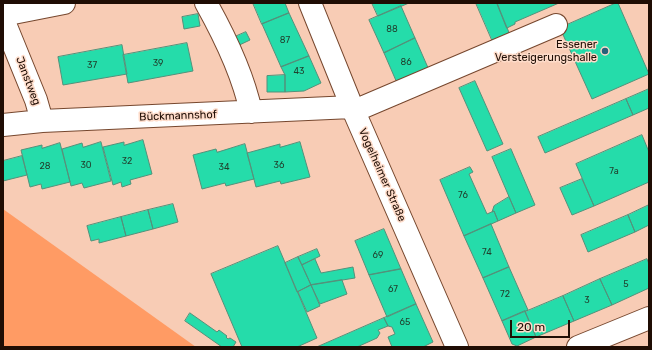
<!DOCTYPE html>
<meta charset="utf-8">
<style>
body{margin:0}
#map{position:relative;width:652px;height:350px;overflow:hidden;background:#f8ccb5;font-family:Rubik,sans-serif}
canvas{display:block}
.frame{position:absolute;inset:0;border:4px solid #1f0d04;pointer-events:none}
.scale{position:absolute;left:510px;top:320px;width:60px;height:18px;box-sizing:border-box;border:2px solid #1f0d04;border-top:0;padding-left:5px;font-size:12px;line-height:14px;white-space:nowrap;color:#1f0d04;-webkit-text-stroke:3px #fedcca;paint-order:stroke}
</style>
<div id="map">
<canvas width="652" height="350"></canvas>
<div class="frame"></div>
<div class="scale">20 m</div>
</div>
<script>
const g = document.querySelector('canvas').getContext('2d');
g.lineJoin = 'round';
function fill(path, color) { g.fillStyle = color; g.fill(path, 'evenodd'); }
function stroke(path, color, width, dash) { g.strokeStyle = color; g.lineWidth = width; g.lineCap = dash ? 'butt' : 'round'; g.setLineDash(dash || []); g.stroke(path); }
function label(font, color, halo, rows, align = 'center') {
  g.font = font + ' Rubik,sans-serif'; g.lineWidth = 3; g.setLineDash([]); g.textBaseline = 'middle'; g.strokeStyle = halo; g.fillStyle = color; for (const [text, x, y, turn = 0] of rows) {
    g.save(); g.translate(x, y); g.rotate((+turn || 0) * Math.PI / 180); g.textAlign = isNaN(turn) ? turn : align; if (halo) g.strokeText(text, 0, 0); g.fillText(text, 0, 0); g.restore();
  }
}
fill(new Path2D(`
 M3,209L196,347H3Z`), '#ff9b64');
const building = new Path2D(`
 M253,3H285L289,13L262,24Z
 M372,3H409L378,16Z
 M476,3H497L510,35L493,42Z
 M497,3H559L515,22V24L507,28Z
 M616,3H618L649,74L592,99L560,28Z
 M401,6L415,38L384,53L369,20Z
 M289,13L309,56L281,67L262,24Z
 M198,14L200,26L184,29L182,17Z
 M246,32L250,40L233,48L230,39Z
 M415,38L429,70L397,83L384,53Z
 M187,43L193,71L128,83L123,55Z
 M122,45L127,74L63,85L58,57Z
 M309,56L321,83L304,91L285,92V75L281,67Z
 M285,75V92H267V76Z
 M475,81L503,144L487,151L459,88Z
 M649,89V108L633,115L626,99Z
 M626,99L633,115L545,153L538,137Z
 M642,135L649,152V182L594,206L576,164Z
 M143,140L152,174L130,180L131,184L122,187L121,182L113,185L103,147L124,142V145Z
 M101,142L111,181L84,188L82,183L71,186L62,149L82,143L83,147Z
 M300,142L310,177L281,184L280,181L256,187L247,153L280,144V147Z
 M60,143L70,182L42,189L41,184L30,187L21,150L42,145V148Z
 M245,144L254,179L226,186L225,183L202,189L193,155L216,149L217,152Z
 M511,149L535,205L516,213L492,157Z
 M22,156L27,175L3,181V161Z
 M470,167L473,172L469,174L487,214L494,211L498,221L464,236L440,180Z
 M582,179L594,206L572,215L560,188Z
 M509,197L516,213L498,221L494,211L492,212L494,206Z
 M173,204L178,222L153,229L148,210Z
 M649,205V225L635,232L628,215Z
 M148,210L153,229L126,236L121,217Z
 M628,215L635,232L588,252L581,235Z
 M121,217L126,236L99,243V239L91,241L87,226Z
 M491,224L509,267L483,278L464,236Z
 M384,229L401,269L369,275L355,241Z
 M278,246L317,338L297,347H242L211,274Z
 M317,249L320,256L302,265L298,257Z
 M298,257L311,285L297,292L285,263Z
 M315,259L321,273L353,267L355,278L311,285L302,265Z
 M647,259L649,264V288L612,305L600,279Z
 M509,267L528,310L502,321L483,278Z
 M401,269L416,304L387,317L369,275Z
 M600,279L612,305L574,321L563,296Z
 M342,280L347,294L320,304L311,285Z
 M311,285L320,306L307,312L298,292Z
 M563,296L574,321L536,337L525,312Z
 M416,304L433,342L423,347H392L388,337L395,334L392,327L388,326L384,318Z
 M525,311L536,337L517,346L512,344L502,321Z
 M190,313L217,332L219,330L227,336L226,337L228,339L230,338L236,342L233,347H222L185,321Z
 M384,318L388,326L378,330L380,333L377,338L357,347H317Z`);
fill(building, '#25dcaa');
stroke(building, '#53917a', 1);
const minor = new Path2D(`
 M206,3C225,37 243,74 251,112
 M3,15L64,3
 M3,19L36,100L42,121
 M354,111L556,25
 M3,125L42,121L352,107
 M578,347L649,318`);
const major = new Path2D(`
 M310,3L352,107L457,347`);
stroke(minor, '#76472e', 24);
stroke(major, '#76472e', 24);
stroke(minor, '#fff', 22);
stroke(major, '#fff', 22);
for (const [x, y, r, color] of [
 [605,51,4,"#27627a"]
]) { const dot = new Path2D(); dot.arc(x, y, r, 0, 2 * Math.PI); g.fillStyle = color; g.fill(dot); stroke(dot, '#fedcca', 1.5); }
label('9px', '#20412e', null, [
 ["88",392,29],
 ["87",285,40],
 ["86",406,62],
 ["39",158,63],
 ["37",92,65],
 ["43",299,71],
 ["32",127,161],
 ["30",86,165],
 ["36",279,165],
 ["28",45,166],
 ["34",224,167],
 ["7a",614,171],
 ["76",463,195],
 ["74",487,252],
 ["69",378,255],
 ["5",626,284],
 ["67",393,289],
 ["72",505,294],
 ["3",587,300],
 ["65",405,322]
]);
label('11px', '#1f0d04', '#fedcca', [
 ["Essener",597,45],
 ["Versteigerungshalle",597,58]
], 'right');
label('11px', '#1f0d04', '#fedcca', [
 ["Janstweg",28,81,69],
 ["Bückmannshof",178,116,-2],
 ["Vogelheimer Straße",382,175,66]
]);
</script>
